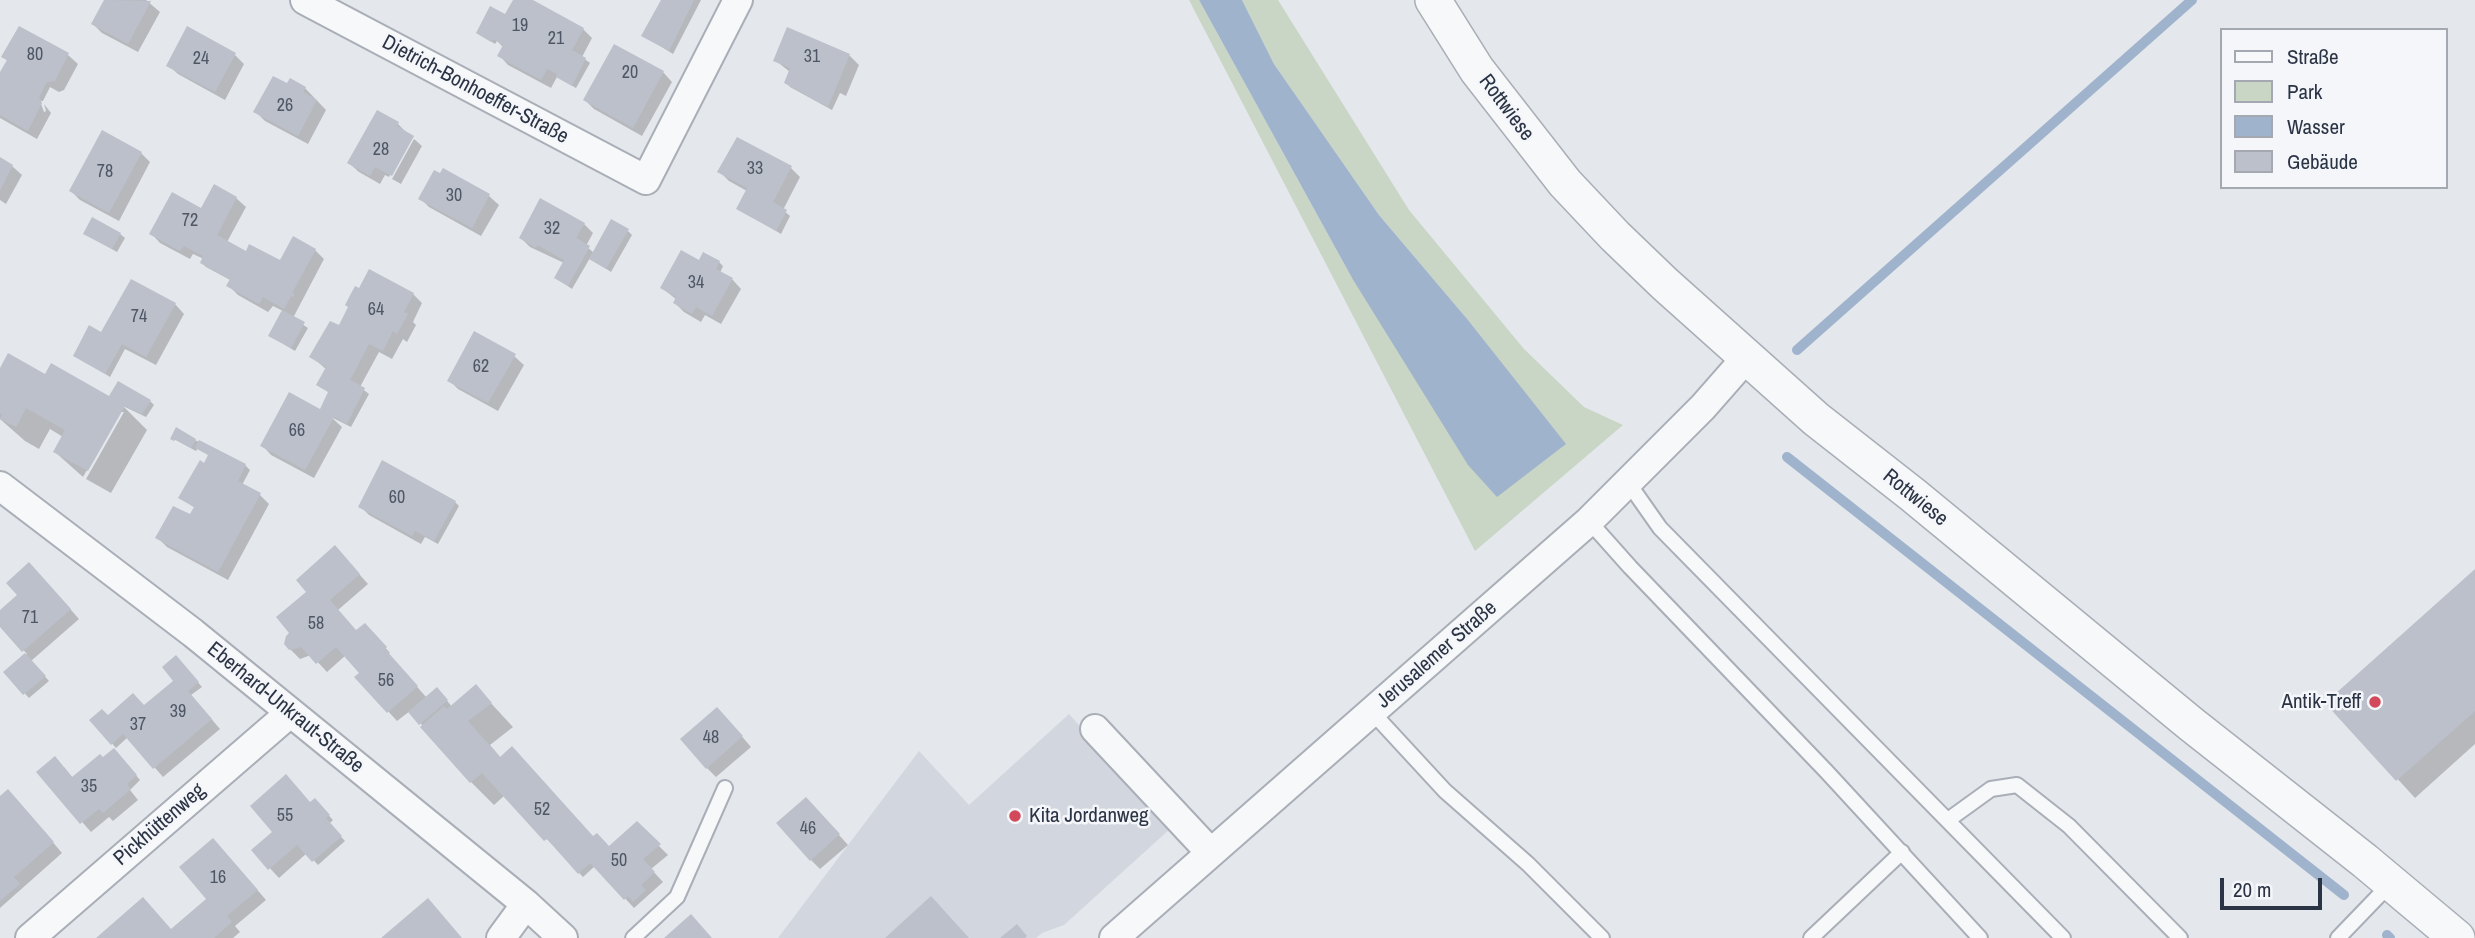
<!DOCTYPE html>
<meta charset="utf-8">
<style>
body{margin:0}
#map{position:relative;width:2475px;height:938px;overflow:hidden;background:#e4e7ec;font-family:"Archivo Narrow",sans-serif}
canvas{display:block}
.legend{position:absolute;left:2220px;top:28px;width:228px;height:161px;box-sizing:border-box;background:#f4f6f9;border:2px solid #a4a8b1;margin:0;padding:9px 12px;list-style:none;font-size:21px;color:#2b3445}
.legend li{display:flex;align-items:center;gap:14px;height:35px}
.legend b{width:35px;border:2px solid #a4a8b1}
.scale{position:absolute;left:2220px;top:878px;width:102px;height:32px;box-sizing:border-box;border:4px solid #2b3445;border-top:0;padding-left:9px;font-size:21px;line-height:24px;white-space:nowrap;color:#2b3445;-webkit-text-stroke:5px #f4f6f9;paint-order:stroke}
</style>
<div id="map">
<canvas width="2475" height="938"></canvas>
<ul class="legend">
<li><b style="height:9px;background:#f7f8fa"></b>Straße</li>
<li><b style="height:19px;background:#c9d6c5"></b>Park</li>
<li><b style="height:19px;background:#9fb4cc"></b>Wasser</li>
<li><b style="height:19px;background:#bbc0ca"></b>Gebäude</li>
</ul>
<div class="scale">20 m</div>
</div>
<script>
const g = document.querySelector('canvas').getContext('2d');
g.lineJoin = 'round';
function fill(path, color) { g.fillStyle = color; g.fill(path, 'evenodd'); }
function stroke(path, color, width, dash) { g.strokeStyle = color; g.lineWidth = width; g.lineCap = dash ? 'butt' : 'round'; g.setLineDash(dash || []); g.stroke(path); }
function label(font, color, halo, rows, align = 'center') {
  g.font = font + ' "Archivo Narrow",sans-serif'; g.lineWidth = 5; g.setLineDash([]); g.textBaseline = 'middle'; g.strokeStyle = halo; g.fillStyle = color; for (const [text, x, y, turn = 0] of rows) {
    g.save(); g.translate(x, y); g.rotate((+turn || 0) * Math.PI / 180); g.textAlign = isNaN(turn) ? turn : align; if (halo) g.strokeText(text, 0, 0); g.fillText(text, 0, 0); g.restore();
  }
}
fill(new Path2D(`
 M1069,714L1171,828L1064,925L1042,933L1036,938H778L919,751L969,805Z`), '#d2d6de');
fill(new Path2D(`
 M1189,0H1199L1352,278L1565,444L1468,320L1379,215L1274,64L1242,0H1278L1409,210L1524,349L1584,407L1623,425L1475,551Z`), '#c9d6c5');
fill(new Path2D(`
 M1199,0H1242L1274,64L1379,215L1468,320L1566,444L1497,497L1468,465L1352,278Z`), '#9fb4cc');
fill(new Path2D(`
 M106,0H146L160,12L138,52L102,33L93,24Z
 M515,0H529L583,29L592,38L582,57L590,63L576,88L557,77L551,88L508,65L499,55L503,47L497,41L495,44L478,33L506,17Z
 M663,0H701L673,54L644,36Z
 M19,28L68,55L78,64L64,90L59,92L50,87L43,101H40L44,112L46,111L44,104L51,113L37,139L0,118V77L8,61L3,57Z
 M188,29L235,55L244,64L225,100L178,74L168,65Z
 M849,55L859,65L846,96L840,93L832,110L790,87L786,82L790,72L775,60Z
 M663,72L672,82L642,136L594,109L585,100Z
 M291,80L305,88L326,110L308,144L265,121L256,112L288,85Z
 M378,112L398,124L411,137L389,177L385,175L380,184L359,172L349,163Z
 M414,139L422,146L401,184L392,179Z
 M141,153L150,162L119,221L80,200L71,191Z
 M0,159L12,166L22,175L6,204L0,200Z
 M791,168L800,177L783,210L790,216L781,234L738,208L747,191L729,181L720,172Z
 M444,171L489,196L499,205L481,236L429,207L420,198Z
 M236,198L246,207L227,242L245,252L281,263L315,250L324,259L293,318L308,328L295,351L270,336L283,311L273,306L268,312L238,295L229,286L232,281L206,267L202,263L204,259L193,254L190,259L160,243L151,233L202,210Z
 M584,224L593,233L586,246L594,253L628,231L632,235L611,272L590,258L572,289L556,278L564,263L530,247L521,238Z
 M85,234H120L125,238L117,252Z
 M719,262L723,266L720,273L732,279L741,289L721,324L705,315L701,322L684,312L675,303L677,300L662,288Z
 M413,294L422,303L413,322L416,325L407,342L403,339L392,359L379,352L360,387L369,394L351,427L331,417L342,427L314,478L271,455L262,445L326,415L330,393L318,385L327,370L312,357L339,327Z
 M175,304L184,314L156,365L125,349L110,377L75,355Z
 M514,356L524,365L498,411L458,389L449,380Z
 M0,372L45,376L116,402L150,401L154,405L146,417L123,406L147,430L111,493L86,479L124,412H120L83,477L55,452L63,437L50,429L39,449L25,441L0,419Z
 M172,438L195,440L245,465L250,470L242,485L260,495L269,504L228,580L167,547L158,538L191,517L195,508L181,498L210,456L198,448L196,451Z
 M455,502L459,506L438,544L425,537L421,544L369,515L360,506Z
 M344,557L368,584L338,610L357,632L365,625L390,653L388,654L427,698L441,693L452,707L476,687L513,727L490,745L501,758L594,839L609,849L637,824L668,855L651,869L663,882L634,908L595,866L583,877L505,795L494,805L471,782L410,711L397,721L357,677L361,673L346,655L327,672L311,655L300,659L290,649Z
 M2475,571V744L2415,798L2328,703Z
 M50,586L79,619L31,661L49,681L29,698L5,672L27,654L0,624V612L20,596Z
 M180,662L202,687L191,695L220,729L163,777L128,737L116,748L92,721L144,707L176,681Z
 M726,718L751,747L716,777L707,768Z
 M118,754L140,780L130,790L138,800L113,821L109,817L91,832L38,772L64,767L73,778L103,759Z
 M0,798L17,800L62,853L0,908Z
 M311,804L319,805L333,820L329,824L345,841L318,865L307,853L279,878L253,850Z
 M815,808L848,845L820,869L811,860Z
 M222,849L266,900L235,926L240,932L233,938H99L172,931L209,899Z`), '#0003');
stroke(new Path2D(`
 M1797,350L2192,0
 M1787,457L2344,895
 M2387,935L2390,938`), '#9fb4cc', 10);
fill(new Path2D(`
 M104,0L151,1L128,44L91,24Z
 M513,0H533L584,28L572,50L586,58L572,86L556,77L557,74L547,69L541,80L497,56L503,45L493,39L491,42L476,33L490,6L505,14Z
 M661,0H694L669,51L641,36Z
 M19,26L69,53L55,81L47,82L39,97L42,103L28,131L0,115V72L7,60L1,57Z
 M187,26L236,53L215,92L166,66Z
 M787,27L850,54L828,107L784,83L790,68L773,61Z
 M614,44L664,71L633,128L583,100Z
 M273,76L287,83L290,78L306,87L303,92L317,100L298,136L253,112Z
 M377,110L399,122L397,126L414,136L392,176L375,167L370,176L347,163Z
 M102,130L142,152L109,213L69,191Z
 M737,137L792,166L773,202L787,210L776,231L736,209L747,188L717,172Z
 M0,157L13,165L0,190Z
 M443,168L490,194L472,228L418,199L434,170L440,173Z
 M214,184L237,197L217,235L246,251L249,244L280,260L293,236L316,249L292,293L295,294L293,297L291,296L284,309L263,297L259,304L226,286L230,279L200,263L203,256L184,246L180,251L149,234L172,192L201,208Z
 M540,198L585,223L576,238L590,246L568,286L554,278L564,260L537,245L536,248L519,238Z
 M92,217L121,233L112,249L83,234Z
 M611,219L629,229L606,269L589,259Z
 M681,250L699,260L703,252L720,261L716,269L733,278L712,316L696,307L692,314L673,303L676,297L660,288Z
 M369,269L414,293L404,312L408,314L397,334L393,331L383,351L369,344L350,380L365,388L347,424L334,417L305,470L260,446L289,392L320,409L328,392L316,385L326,367L309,357L330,321L339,325L348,307L345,305L355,286L359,288Z
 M131,279L176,303L146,357L122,344L105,374L73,356L89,325L101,332Z
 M282,310L305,322L291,348L268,336Z
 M474,331L516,354L488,403L447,381Z
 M8,353L45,374L51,363L109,396L118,381L151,400L142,414L125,406L88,471L53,452L65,430L26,408L16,427L0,419L2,414L0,413V368Z
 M176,427L196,439L191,448L176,439L174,441L170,439Z
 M199,440L246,464L238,481L261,493L218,572L155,538L173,506L190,514L194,507L178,498L200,460L204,463L208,455L195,448Z
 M382,460L456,501L434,541L415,531L412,536L358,507Z
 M335,545L360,574L330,600L356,630L365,623L387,647L385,649L418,686L387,713L354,677L359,673L336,647L316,664L301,647L289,650L284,644L286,636L289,633L276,617L306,592L296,580Z
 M29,562L71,609L22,652L0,627V610L17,595L6,583Z
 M2475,569V711L2396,781L2325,703Z
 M25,653L46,676L23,695L3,672Z
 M176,655L199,682L188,691L212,719L153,769L123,734L111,745L89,720L102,709L108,715L133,693L144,705L173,681L162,667Z
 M476,684L492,703L468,721L500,757L512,746L593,836L597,833L609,846L637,821L661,844L643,859L655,872L641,885L646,890L633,902L628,896L624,900L590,863L578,874L547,839L544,841L482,773L470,783L420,727L444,706L447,709Z
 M437,687L448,700L419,725L408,712Z
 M717,707L743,736L706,769L680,739Z
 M114,748L137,775L127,784L131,789L103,813L99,809L80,824L36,772L55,756L72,777L100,754L103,757Z
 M286,774L310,802L315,798L330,815L326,818L342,836L312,862L297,845L268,870L251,850L272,832L250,806Z
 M8,789L54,842L14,877L20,884L0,901V796Z
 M806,797L840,834L810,861L776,823Z
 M213,838L258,890L227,916L232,922L214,938H96L143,897L171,929L206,899L179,867Z
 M931,896L969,938H885Z
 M428,898L462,938H381Z
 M691,914L712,938H664Z
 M1017,924L1027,936L1025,938H1000Z`), '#bbc0ca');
const service = new Path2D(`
 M1627,481L1660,528L2063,938
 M1589,521L1630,567L1826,771L1980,938
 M1372,712L1445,791L1528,864L1602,938
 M1948,820L1991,789L2017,785L2069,826L2180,938
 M633,938L677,897L725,788
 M1811,938L1902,852
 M2338,938L2391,883`);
const minor = new Path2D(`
 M305,0L646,180L738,0
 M0,486L193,633L526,904L563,938
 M1095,729L1210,852
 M30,938L290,713
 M501,938L526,904
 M1114,938L1589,521L1703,407L1746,358`);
const tertiary = new Path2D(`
 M1433,0L1477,70L1565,183L1615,236L1665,284L1816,419L1913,495L2191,724L2365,861L2457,938`);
stroke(service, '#a9aeb7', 18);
stroke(minor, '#a9aeb7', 32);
stroke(tertiary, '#a9aeb7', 38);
stroke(service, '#f7f8fa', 14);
stroke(minor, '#f7f8fa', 28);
stroke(tertiary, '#f7f8fa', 35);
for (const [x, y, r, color] of [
 [2375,702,7,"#d1495b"],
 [1015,816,7,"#d1495b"]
]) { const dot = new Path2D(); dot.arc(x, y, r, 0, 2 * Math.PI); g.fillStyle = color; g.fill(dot); stroke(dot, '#f4f6f9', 2.5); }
label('18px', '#4f5766', null, [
 ["19",520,26],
 ["21",556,39],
 ["80",35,55],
 ["31",812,57],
 ["24",201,59],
 ["20",630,73],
 ["26",285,106],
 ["28",381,150],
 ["33",755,169],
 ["78",105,172],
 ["30",454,196],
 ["72",190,221],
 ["32",552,229],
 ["34",696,283],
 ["64",376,310],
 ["74",139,317],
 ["62",481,367],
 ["66",297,431],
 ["60",397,498],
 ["71",30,618],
 ["58",316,624],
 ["56",386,681],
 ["39",178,712],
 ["37",138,725],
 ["48",711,738],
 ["35",89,787],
 ["52",542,810],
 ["55",285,816],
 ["46",808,829],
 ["50",619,861],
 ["16",218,878]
]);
label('21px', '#2b3445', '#f4f6f9', [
 ["Dietrich-Bonhoeffer-Straße",475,90,28],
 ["Rottwiese",1506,108,53],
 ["Rottwiese",1915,498,39],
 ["Jerusalemer Straße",1437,655,-41],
 ["Eberhard-Unkraut-Straße",285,708,39],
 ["Pickhüttenweg",160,825,-41]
]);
label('21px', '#2b3445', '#f4f6f9', [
 ["Antik-Treff",2361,702],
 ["Kita Jordanweg",1029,816,"left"]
], 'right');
</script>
